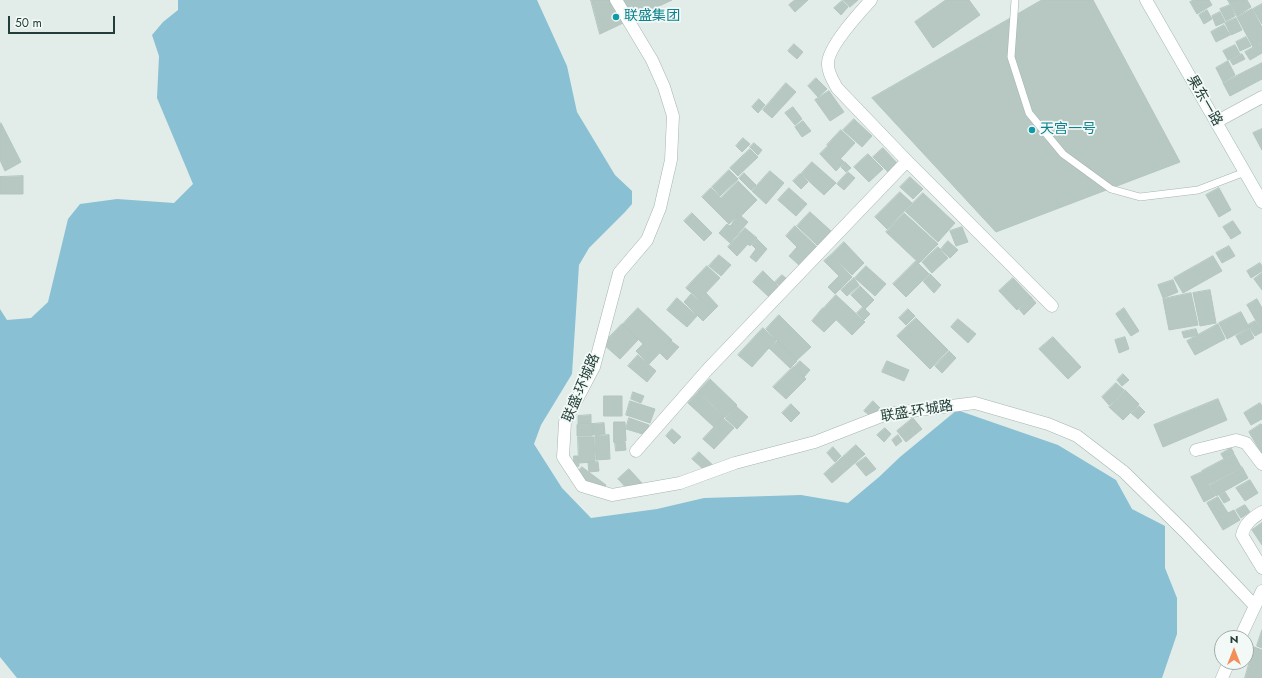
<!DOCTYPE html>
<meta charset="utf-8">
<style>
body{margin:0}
#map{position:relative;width:1262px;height:678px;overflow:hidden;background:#e2ede9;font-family:Jost,sans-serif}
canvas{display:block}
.north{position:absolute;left:1214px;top:630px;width:40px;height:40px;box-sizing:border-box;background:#f3f9f6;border:1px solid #9faeaa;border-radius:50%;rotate:0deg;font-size:11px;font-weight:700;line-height:16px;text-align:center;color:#223e39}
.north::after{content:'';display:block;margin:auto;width:14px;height:18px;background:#f48e58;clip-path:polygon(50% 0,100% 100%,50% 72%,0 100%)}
.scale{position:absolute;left:8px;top:16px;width:107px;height:18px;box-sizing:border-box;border:2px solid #223e39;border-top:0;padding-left:5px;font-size:12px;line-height:14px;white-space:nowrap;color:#223e39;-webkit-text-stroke:3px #f3f9f6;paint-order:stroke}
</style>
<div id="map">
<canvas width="1262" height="678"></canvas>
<div class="north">N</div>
<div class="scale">50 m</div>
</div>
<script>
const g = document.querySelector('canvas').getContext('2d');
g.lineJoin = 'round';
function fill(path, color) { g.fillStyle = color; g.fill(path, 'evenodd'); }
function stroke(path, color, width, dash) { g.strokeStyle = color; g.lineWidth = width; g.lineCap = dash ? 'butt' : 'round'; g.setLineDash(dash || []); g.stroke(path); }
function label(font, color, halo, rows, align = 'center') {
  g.font = font + ' Jost,"Noto Sans SC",sans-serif'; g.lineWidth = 3.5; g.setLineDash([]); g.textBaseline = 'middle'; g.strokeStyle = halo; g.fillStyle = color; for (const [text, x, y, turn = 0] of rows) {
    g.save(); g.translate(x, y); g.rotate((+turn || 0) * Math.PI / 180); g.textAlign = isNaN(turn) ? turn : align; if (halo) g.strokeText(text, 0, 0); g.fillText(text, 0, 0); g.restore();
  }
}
fill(new Path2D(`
 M178,0H537L567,66L577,112L615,175L632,191V204L625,212L589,248L579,265L572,374L541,425L534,444L562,488L591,518L657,509L704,498L801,495L848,503L879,477L900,457L957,410L1058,445L1116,480L1132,509L1165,526V568L1177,598V634L1162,678H17L0,657V309L7,320L31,318L48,302L68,219L80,204L117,199L174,203L193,184L157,98L159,56L152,35L163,22L178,10Z`), '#89c0d3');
const building = new Path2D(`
 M591,0H672L600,34Z
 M795,0H808L795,12L789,5Z
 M843,0H858L850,7Z
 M946,0H969L980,15L933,48L915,22Z
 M1042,0H1093L1180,162L996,232L872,98Z
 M1194,0H1209L1212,5L1197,14L1190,2Z
 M1228,0H1247L1251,7L1237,16Z
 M842,1L848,7L841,15L834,8Z
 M1262,4V24L1253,9Z
 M1230,5L1235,16L1226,21L1220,9Z
 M1252,9L1262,27V42L1253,47L1237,17Z
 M1207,10L1212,19L1204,24L1199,15Z
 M1220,12L1225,22L1216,26L1212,16Z
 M1236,18L1242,30L1231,35L1225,23Z
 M1224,25L1230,35L1216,42L1211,32Z
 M1246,37L1251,46L1240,51L1236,42Z
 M1262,43V53L1250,60L1245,52Z
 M794,44L803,52L797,59L788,51Z
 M1235,45L1240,54L1228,60L1223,51Z
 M1242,54L1245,59L1233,65L1230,60Z
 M1228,61L1235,75L1223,82L1216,68Z
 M1262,63V79L1230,96L1223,83Z
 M816,78L827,89L818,97L808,86Z
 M786,83L796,92L772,118L763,110Z
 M829,91L844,112L830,121L815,100Z
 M759,99L765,105L758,113L752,107Z
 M793,107L802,119L795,125L785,113Z
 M854,119L872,136L862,147L843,130Z
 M803,121L811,131L802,137L795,127Z
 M1,123L21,162L5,171L0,160V124Z
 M1262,129V150L1253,133Z
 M841,130L855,143L841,158L827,145Z
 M743,138L750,144L742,152L736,146Z
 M754,143L762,150L758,155L750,147Z
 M828,146L844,162L836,171L820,154Z
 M883,148L898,164L889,173L873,157Z
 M750,149L758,157L738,176L730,168Z
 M868,154L883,169L869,182L854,167Z
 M812,162L836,183L824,195L801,174Z
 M845,162L851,168L846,172L841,167Z
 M729,170L738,179L720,196L712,187Z
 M770,171L784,183L766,204L752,191Z
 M848,172L855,178L844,190L837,184Z
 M744,173L756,185L751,190L739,178Z
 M800,174L808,182L801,189L793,181Z
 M23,176V194H0V177Z
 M910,177L923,189L913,199L900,187Z
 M738,181L757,200L740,217L721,198Z
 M711,188L738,216L729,224L702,197Z
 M789,188L807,204L796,216L778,200Z
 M1219,188L1231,210L1219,217L1206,195Z
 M900,192L912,203L887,229L875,217Z
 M923,193L955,223L938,242L905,211Z
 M810,212L831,231L817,245L797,226Z
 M692,213L712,233L704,241L684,221Z
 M904,213L938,244L919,263L886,232Z
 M738,216L740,217L741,216L748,222L730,243L719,233L727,224L730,226Z
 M1233,221L1241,233L1231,239L1223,227Z
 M795,226L817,247L800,266L789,256L797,247L786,236Z
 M962,227L968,242L956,246L950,231Z
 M745,228L757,238L750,246L748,244L737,256L728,247Z
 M757,239L767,249L756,262L750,257L756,249L752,245Z
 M948,241L958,250L950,258L941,249Z
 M844,242L864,263L852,275L831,255Z
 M1229,246L1235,256L1222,263L1216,253Z
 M938,247L948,258L932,273L922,262Z
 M719,255L731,265L721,276L709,266Z
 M831,255L852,277L835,294L828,287L839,276L824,261Z
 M1213,256L1222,271L1183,293L1174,278Z
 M916,261L929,274L906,297L893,284Z
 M1260,263L1262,266V271L1251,278L1247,271Z
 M707,266L720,278L699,300L686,288Z
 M866,266L886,284L875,296L855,278Z
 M763,271L779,287L769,297L753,282Z
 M1262,273V290L1254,279Z
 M930,274L941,285L934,293L923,281Z
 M782,275L787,279L780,286L775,282Z
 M854,278L859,285L847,296L841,290Z
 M1013,278L1031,297L1017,310L999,291Z
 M1173,280L1178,292L1163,298L1158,285Z
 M860,286L874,300L865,309L851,295Z
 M1210,290L1216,323L1200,326L1193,293Z
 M706,293L718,306L703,321L684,302L691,294L699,301Z
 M1191,293L1198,325L1169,330L1163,299Z
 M836,295L865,322L852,335L824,308Z
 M1031,297L1036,303L1024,315L1019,309Z
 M677,298L697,316L687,327L667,310Z
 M1257,299L1262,308V331L1247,305Z
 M863,307L870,314L864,320L857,313Z
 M638,308L672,340L649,364L636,351L643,344L623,324Z
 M823,308L836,320L824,332L812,321Z
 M1124,308L1139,331L1131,336L1116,314Z
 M908,309L915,316L906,325L899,318Z
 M1241,312L1249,327L1227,339L1219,323Z
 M779,315L811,347L797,360L766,329Z
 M916,318L948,350L930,369L897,336Z
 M958,319L976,334L968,343L951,327Z
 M1255,321L1262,332L1255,336L1248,325Z
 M622,324L638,340L620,359L603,344Z
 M1218,324L1225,339L1195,355L1187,341Z
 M763,328L776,340L752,367L738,355Z
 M1249,328L1254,338L1241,345L1236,336Z
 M1196,329L1198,335L1184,338L1182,332Z
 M1053,337L1081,367L1068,379L1039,349Z
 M1125,337L1129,349L1119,353L1115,340Z
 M671,341L679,347L667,360L660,353Z
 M777,341L797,361L790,368L769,348Z
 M949,351L956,358L942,373L935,366Z
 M638,355L656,371L647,382L628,366Z
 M800,361L810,370L804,377L794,367Z
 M887,361L909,370L904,381L882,372Z
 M793,367L806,379L786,399L773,387Z
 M1123,374L1129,380L1122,386L1117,380Z
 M710,379L737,405L725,417L698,391Z
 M1116,383L1124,390L1109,405L1102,397Z
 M1125,390L1139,404L1123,420L1109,407Z
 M633,392L644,396L641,403L631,399Z
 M698,392L724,417L714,427L688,403Z
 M604,396H622V416H604Z
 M1218,399L1227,420L1163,447L1154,425Z
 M630,401L655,409L650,423L626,415Z
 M873,401L880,408L872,417L864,411Z
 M1260,403L1262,406V419L1251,425L1244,413Z
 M791,404L800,413L791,422L782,413Z
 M736,406L748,417L737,429L725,418Z
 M1139,406L1145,412L1138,419L1131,413Z
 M591,415V424H578V416Z
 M629,418L649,425L646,435L626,429Z
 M723,418L734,428L714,449L703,439Z
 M913,418L922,429L906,442L897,431Z
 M614,422H625L626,441L614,442Z
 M604,423L605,434L592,435V424Z
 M592,424V436H577V425Z
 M1261,424L1262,425V454L1249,432Z
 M885,428L891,434L884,442L877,435Z
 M672,429L681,437L674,444L666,436Z
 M609,435L610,459L596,460L595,436Z
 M898,435L902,441L896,446L892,440Z
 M578,437H594L595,462L579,463Z
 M615,442H625L626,450L616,451Z
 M856,445L865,454L832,483L824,474Z
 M833,447L841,456L835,462L827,453Z
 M1231,448L1234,453L1224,459L1221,454Z
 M699,452L717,469L711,476L692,459Z
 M1234,454L1241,467L1209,484L1202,471Z
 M574,456H578L579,466L574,467Z
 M866,457L876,469L866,476L856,464Z
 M598,462L599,471L589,472L588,463Z
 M582,467L606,485L597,497L573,478Z
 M1242,467L1248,478L1216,496L1210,485Z
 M629,469L642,483L631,493L618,479Z
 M1202,472L1215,496L1204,502L1191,477Z
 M1250,480L1258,493L1245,501L1236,488Z
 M1225,492L1230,500L1224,503L1219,495Z
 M1218,497L1228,513L1234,510L1240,520L1223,530L1207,503Z
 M1245,505L1250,512L1241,518L1236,510Z
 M1262,523V545L1252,530Z
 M1262,630V648L1257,646Z
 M1254,647L1262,650V678H1245Z`);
fill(building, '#b7c7c2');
stroke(building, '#b4c6c1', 1);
const service = new Path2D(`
 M1015,0L1011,57L1029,113L1063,154L1111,189L1140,197L1198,190L1245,172`);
const minor = new Path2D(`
 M616,0L652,60L664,87L673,116L671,160L660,208L647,240L619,273L594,367L565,422L563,457L582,486L612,495L680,483L735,463L815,442L887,414L975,403L1048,424L1077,436L1124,472L1185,532L1255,606
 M871,0C860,12 826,49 828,65C828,73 833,81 837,88L907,161L1052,306
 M1216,122L1262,97
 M1196,450L1236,440L1246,443L1262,464
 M636,451L708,369L907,161
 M1262,512C1252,518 1245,523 1242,535L1262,568
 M1240,638L1262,591
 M1222,678L1229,662`);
const secondary = new Path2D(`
 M1146,0L1262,202`);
stroke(service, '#a5b5b1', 8);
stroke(minor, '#a5b5b1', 13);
stroke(secondary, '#a0b8b2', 13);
stroke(service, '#fff', 7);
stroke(minor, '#fff', 12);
stroke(secondary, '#fff', 12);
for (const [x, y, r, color] of [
 [616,17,4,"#0f9aa8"],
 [1032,130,4,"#0f9aa8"]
]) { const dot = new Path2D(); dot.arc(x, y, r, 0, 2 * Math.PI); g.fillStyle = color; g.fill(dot); stroke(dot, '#f3f9f6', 1.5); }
label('14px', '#0d838f', '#f3f9f6', [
 ["联盛集团",624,17],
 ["天宫一号",1040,130]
], 'left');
label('14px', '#223e39', '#f3f9f6', [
 ["果东一路",1204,101,60],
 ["联盛-环城路",582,388,-67],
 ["联盛-环城路",917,412,-9]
]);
</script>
